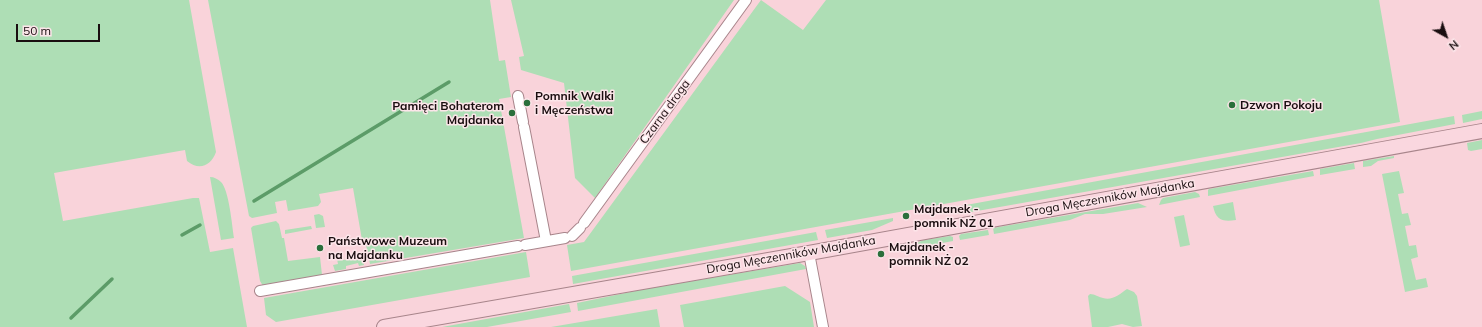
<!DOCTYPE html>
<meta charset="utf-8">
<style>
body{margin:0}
#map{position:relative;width:1482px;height:327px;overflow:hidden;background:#f9d3da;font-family:Mulish,sans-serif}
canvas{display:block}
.north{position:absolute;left:1426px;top:16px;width:40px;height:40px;-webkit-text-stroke:3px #fce5e9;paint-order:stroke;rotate:140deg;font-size:11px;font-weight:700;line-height:16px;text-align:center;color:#1a0e10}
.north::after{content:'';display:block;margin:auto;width:14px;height:18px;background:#1a0e10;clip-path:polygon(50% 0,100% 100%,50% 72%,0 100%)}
.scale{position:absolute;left:16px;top:24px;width:84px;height:18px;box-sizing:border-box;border:2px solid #1a0e10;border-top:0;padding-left:5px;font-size:12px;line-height:14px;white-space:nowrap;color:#1a0e10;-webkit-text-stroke:3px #fce5e9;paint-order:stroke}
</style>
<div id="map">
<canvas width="1482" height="327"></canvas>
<div class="north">N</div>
<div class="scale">50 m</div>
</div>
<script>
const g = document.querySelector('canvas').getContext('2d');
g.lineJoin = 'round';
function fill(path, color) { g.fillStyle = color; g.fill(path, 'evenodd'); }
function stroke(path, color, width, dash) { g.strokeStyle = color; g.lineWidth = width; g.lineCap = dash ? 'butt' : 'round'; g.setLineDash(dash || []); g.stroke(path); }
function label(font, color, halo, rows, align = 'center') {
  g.font = font + ' Mulish,sans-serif'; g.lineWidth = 3; g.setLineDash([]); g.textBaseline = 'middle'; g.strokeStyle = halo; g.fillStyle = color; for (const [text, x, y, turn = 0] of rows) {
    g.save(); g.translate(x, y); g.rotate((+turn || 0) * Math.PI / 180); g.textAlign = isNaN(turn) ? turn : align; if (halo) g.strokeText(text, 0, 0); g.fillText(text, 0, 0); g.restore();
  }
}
fill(new Path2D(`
 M0,0H189L216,152C211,166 199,171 187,161L185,150L54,173L63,221L193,198H199L210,252L233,248L247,327H0Z
 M208,0H490L499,61L505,60L511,97L499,99L524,238L370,264L365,240H362L353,188L319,194L321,202L318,206L288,211L286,200L275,202L277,213L252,218L249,216Z
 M511,0H734L595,198L575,178L564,83L521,70L519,57L524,56Z
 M761,0L803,30L826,0H1379L1400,122L571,271L567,245L584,242Z
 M1482,111V119L1463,123L1462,115Z
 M1454,116L1455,124L1377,139L1361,143L960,214H934L933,211Z
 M1482,140V149L1471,151L1468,150L1467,143Z
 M1394,156V158L1378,161L1371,166L1363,167V161Z
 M1354,163L1355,169L1320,175V169Z
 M1313,171L1314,176L1208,196V190L1209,189Z
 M1399,171L1404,193L1398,194L1402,214L1408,213L1411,225L1405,226L1409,246L1416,245L1418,257L1411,259L1416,280L1426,278L1428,287L1405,292L1382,174Z
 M210,177C214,177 218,179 221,182C229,190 232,225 234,238L221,240Z
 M1195,192L1199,194L1200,197L1159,205L1161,200L1163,198Z
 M1233,202L1236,220C1222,222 1216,220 1213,206Z
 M1138,203L1147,207L1103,214H1085L1070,220L994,234L993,228Z
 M319,214L323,216L325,227L316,228L314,215Z
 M1184,215L1190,245L1180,247L1174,217Z
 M893,218V221L872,230L827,238L825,230Z
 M276,221L279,224L282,238H284L288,261L320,257L322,275L263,286L260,281L251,228L253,226Z
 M311,226L312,229L285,234V230Z
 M988,230L989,235L960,240L959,236L961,234Z
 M816,232L818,240L573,284L572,276Z
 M950,236L953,237V241L900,251V249L924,240Z
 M526,252L530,277L276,322L266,315L264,298Z
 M342,253L343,260L362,257L364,265L359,266L358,263L346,266V269L335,271L333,265L338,264L336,254Z
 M800,263L805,266L806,269L578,311L577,303L645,289Z
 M785,286L810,302L814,327H684L680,305Z
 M1127,289L1134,292L1137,296L1142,326L1133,327L1122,324L1108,327H1092L1088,296L1090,294C1095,294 1098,297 1103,298C1112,301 1120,294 1127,289Z
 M569,304L571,312L487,327H442Z
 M657,309L660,327H551Z`), '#aedeb5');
stroke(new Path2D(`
 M254,201L449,82
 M182,235L200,225
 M71,318L112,279`), '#5c9c68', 3.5);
const street = new Path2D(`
 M518,96L523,122
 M524,127L546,241
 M584,223L746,0
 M572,236L580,228
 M525,245L565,238
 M809,253L823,327
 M260,291L518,246`);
const secondary = new Path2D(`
 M384,327L809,253L1482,131`);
stroke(street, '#a8858b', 12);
stroke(secondary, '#a8858b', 16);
stroke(street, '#fff', 10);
stroke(secondary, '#fad7df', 14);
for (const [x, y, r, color] of [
 [527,103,4,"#2a6f3b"],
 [1232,105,4,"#2a6f3b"],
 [512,113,4,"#2a6f3b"],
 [906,216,4,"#2a6f3b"],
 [320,248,4,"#2a6f3b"],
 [881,254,4,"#2a6f3b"]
]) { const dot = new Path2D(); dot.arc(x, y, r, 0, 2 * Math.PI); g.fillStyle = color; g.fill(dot); stroke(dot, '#fce5e9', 1.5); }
label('bold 12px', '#1a0e10', '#fce5e9', [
 ["Pomnik Walki",535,96],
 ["i Męczeństwa",535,110],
 ["Dzwon Pokoju",1240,105],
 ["Pamięci Bohaterom",504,106,"right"],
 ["Majdanka",504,120,"right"],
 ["Majdanek -",914,209],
 ["pomnik NŻ 01",914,223],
 ["Państwowe Muzeum",328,241],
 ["na Majdanku",328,255],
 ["Majdanek -",889,247],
 ["pomnik NŻ 02",889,261]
], 'left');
label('12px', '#1a0e10', '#fce5e9', [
 ["Czarna droga",665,112,-54],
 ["Droga Męczenników Majdanka",1110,198,-10],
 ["Droga Męczenników Majdanka",791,255,-10]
]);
</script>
